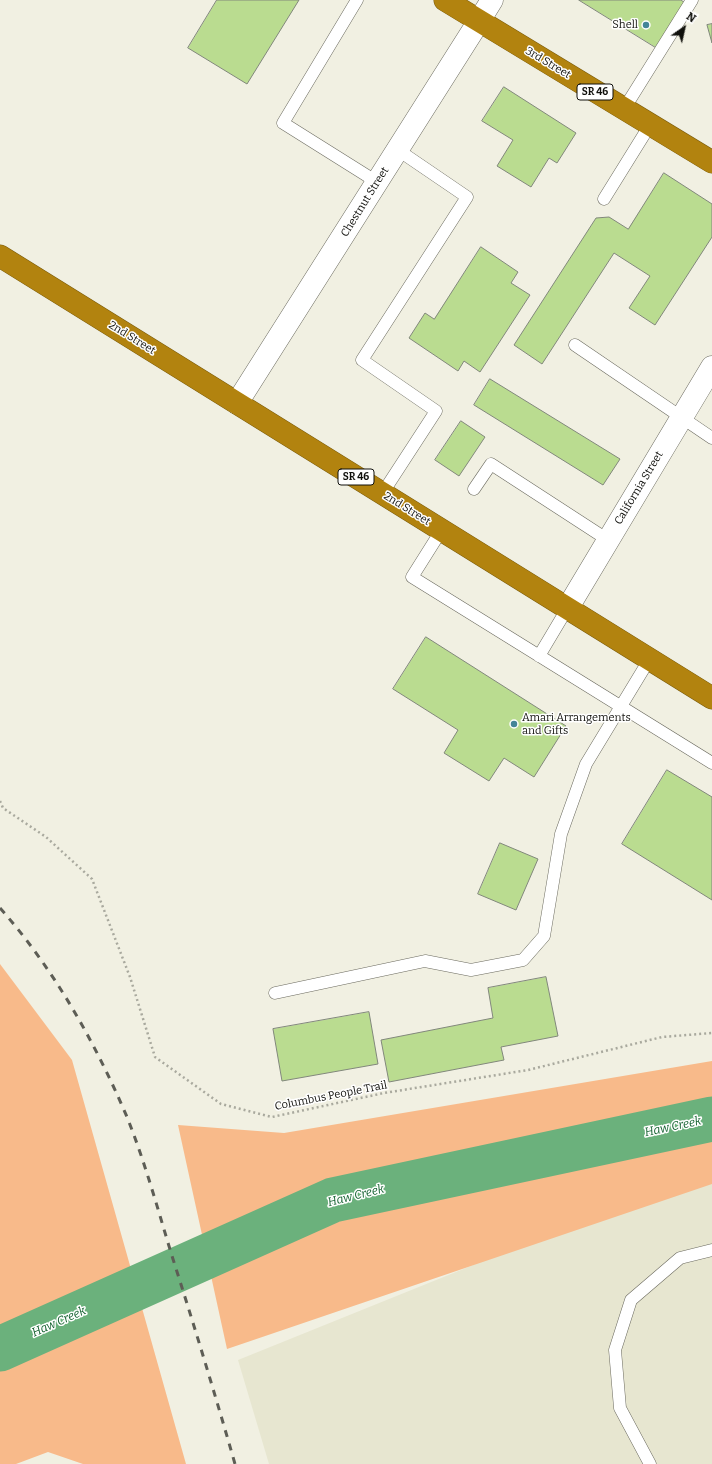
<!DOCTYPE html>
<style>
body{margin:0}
#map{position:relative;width:712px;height:1464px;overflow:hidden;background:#f1f0e2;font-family:Bitter,serif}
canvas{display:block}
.north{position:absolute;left:664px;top:8px;width:40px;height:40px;-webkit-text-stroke:3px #fff;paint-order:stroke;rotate:34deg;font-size:11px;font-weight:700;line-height:16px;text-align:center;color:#10100c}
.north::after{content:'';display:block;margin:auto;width:14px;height:18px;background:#10100c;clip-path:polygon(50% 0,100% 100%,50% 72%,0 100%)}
</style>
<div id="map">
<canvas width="712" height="1464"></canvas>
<div class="north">N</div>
</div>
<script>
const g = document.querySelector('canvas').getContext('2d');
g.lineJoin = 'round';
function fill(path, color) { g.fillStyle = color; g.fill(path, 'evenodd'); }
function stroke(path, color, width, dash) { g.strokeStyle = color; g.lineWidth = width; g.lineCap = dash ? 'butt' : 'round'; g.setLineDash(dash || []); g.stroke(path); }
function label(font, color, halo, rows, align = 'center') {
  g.font = font + ' Bitter,serif'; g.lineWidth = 3; g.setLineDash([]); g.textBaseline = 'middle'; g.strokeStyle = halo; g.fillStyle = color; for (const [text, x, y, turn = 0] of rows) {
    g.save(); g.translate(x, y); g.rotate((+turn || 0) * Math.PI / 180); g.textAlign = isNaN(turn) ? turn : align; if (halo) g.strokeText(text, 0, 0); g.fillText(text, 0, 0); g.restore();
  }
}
fill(new Path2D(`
 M712,1181V1464H269L238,1360L664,1188Z`), '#e7e6d0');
fill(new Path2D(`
 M0,964L72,1060L186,1464H83L48,1452L16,1464H0Z
 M712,1061V1184L227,1349L178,1125L284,1133Z`), '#f8ba8a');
stroke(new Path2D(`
 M0,1349L333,1200L712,1119`), '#6bb17c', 45);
const building = new Path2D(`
 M217,0H299L247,84L188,48Z
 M579,0H681L685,3L657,48Z
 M712,24V43L707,25Z
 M504,87L576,133L557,163L549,158L531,187L497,166L513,140L482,121Z
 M664,173L712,204V237L655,325L629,308L650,276L614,253L542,364L514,345L596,218L609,217L628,229Z
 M481,247L518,272L511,283L530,295L480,372L464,361L458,371L409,338L425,313L434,319Z
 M490,379L620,459L603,485L474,405Z
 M461,421L485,437L459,476L435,460Z
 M426,637L566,726L534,777L504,758L489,781L444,753L458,730L393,689Z
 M667,770L712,797V900L622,844Z
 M500,843L538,859L516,910L478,894Z
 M546,977L558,1036L501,1047L504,1060L389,1082L381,1040L493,1018L488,988Z
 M369,1012L378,1064L282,1081L273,1029Z`);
fill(building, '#badc90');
stroke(building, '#81877b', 1);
const lane = new Path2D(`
 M357,0L283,123L377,182
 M624,109L692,0
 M604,199L650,125
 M575,345L712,438
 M474,489L491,464L608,540
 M382,494L436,411L362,360L467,197L398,150
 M441,531L412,577L712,763
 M539,656L567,609
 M275,993L425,961L471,970L523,960L544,936L561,834L586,764L649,660
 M650,1464L620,1408L615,1350L631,1300L680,1258L712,1250`);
const street = new Path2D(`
 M237,403L479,21
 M567,609L712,367`);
const secondary = new Path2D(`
 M479,21L492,0`);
const highway = new Path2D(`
 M445,0L712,162
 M0,256L712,698`);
stroke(lane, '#6b6a5f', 13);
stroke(street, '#6b6a5f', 23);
stroke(secondary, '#6b6a5f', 23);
stroke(highway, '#795b0e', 23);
stroke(new Path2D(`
 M0,801L3,808L46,837L92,879L130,977L155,1057L221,1104L272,1117L384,1093L528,1070L662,1037L712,1033`), '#a9a99e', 2.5, [2, 3]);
stroke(lane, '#fff', 12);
stroke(street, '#fff', 22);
stroke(secondary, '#fff', 22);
stroke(highway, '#b2830f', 22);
stroke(new Path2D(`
 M0,908C54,969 95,1042 127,1117C145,1162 158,1210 172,1256C194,1325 215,1394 235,1464`), '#5d5d55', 3, [7, 7]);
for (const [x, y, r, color] of [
 [646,25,4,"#448598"],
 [514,724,4,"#448598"]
]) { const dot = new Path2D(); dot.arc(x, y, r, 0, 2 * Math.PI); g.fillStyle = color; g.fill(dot); stroke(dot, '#fff', 1.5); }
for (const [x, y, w] of [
 [595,92,36],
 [356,477,36]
]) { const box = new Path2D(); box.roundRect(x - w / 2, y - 8, w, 16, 3); g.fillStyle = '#fff'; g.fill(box); stroke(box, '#10100c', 1); }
label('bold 10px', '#10100c', null, [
 ["SR 46",595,92],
 ["SR 46",356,477]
]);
label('11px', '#10100c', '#fff', [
 ["Shell",638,25],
 ["Amari Arrangements",522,718,"left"],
 ["and Gifts",522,731,"left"]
], 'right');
label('11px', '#10100c', '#fff', [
 ["3rd Street",548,63,31],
 ["Chestnut Street",365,202,-58],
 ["2nd Street",132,338,32],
 ["California Street",639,488,-59],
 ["2nd Street",407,509,32],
 ["Columbus People Trail",331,1096,-11]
]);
label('italic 12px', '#146230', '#fff', [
 ["Haw Creek",673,1127,-12],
 ["Haw Creek",356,1196,-14],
 ["Haw Creek",59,1322,-24]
]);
</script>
